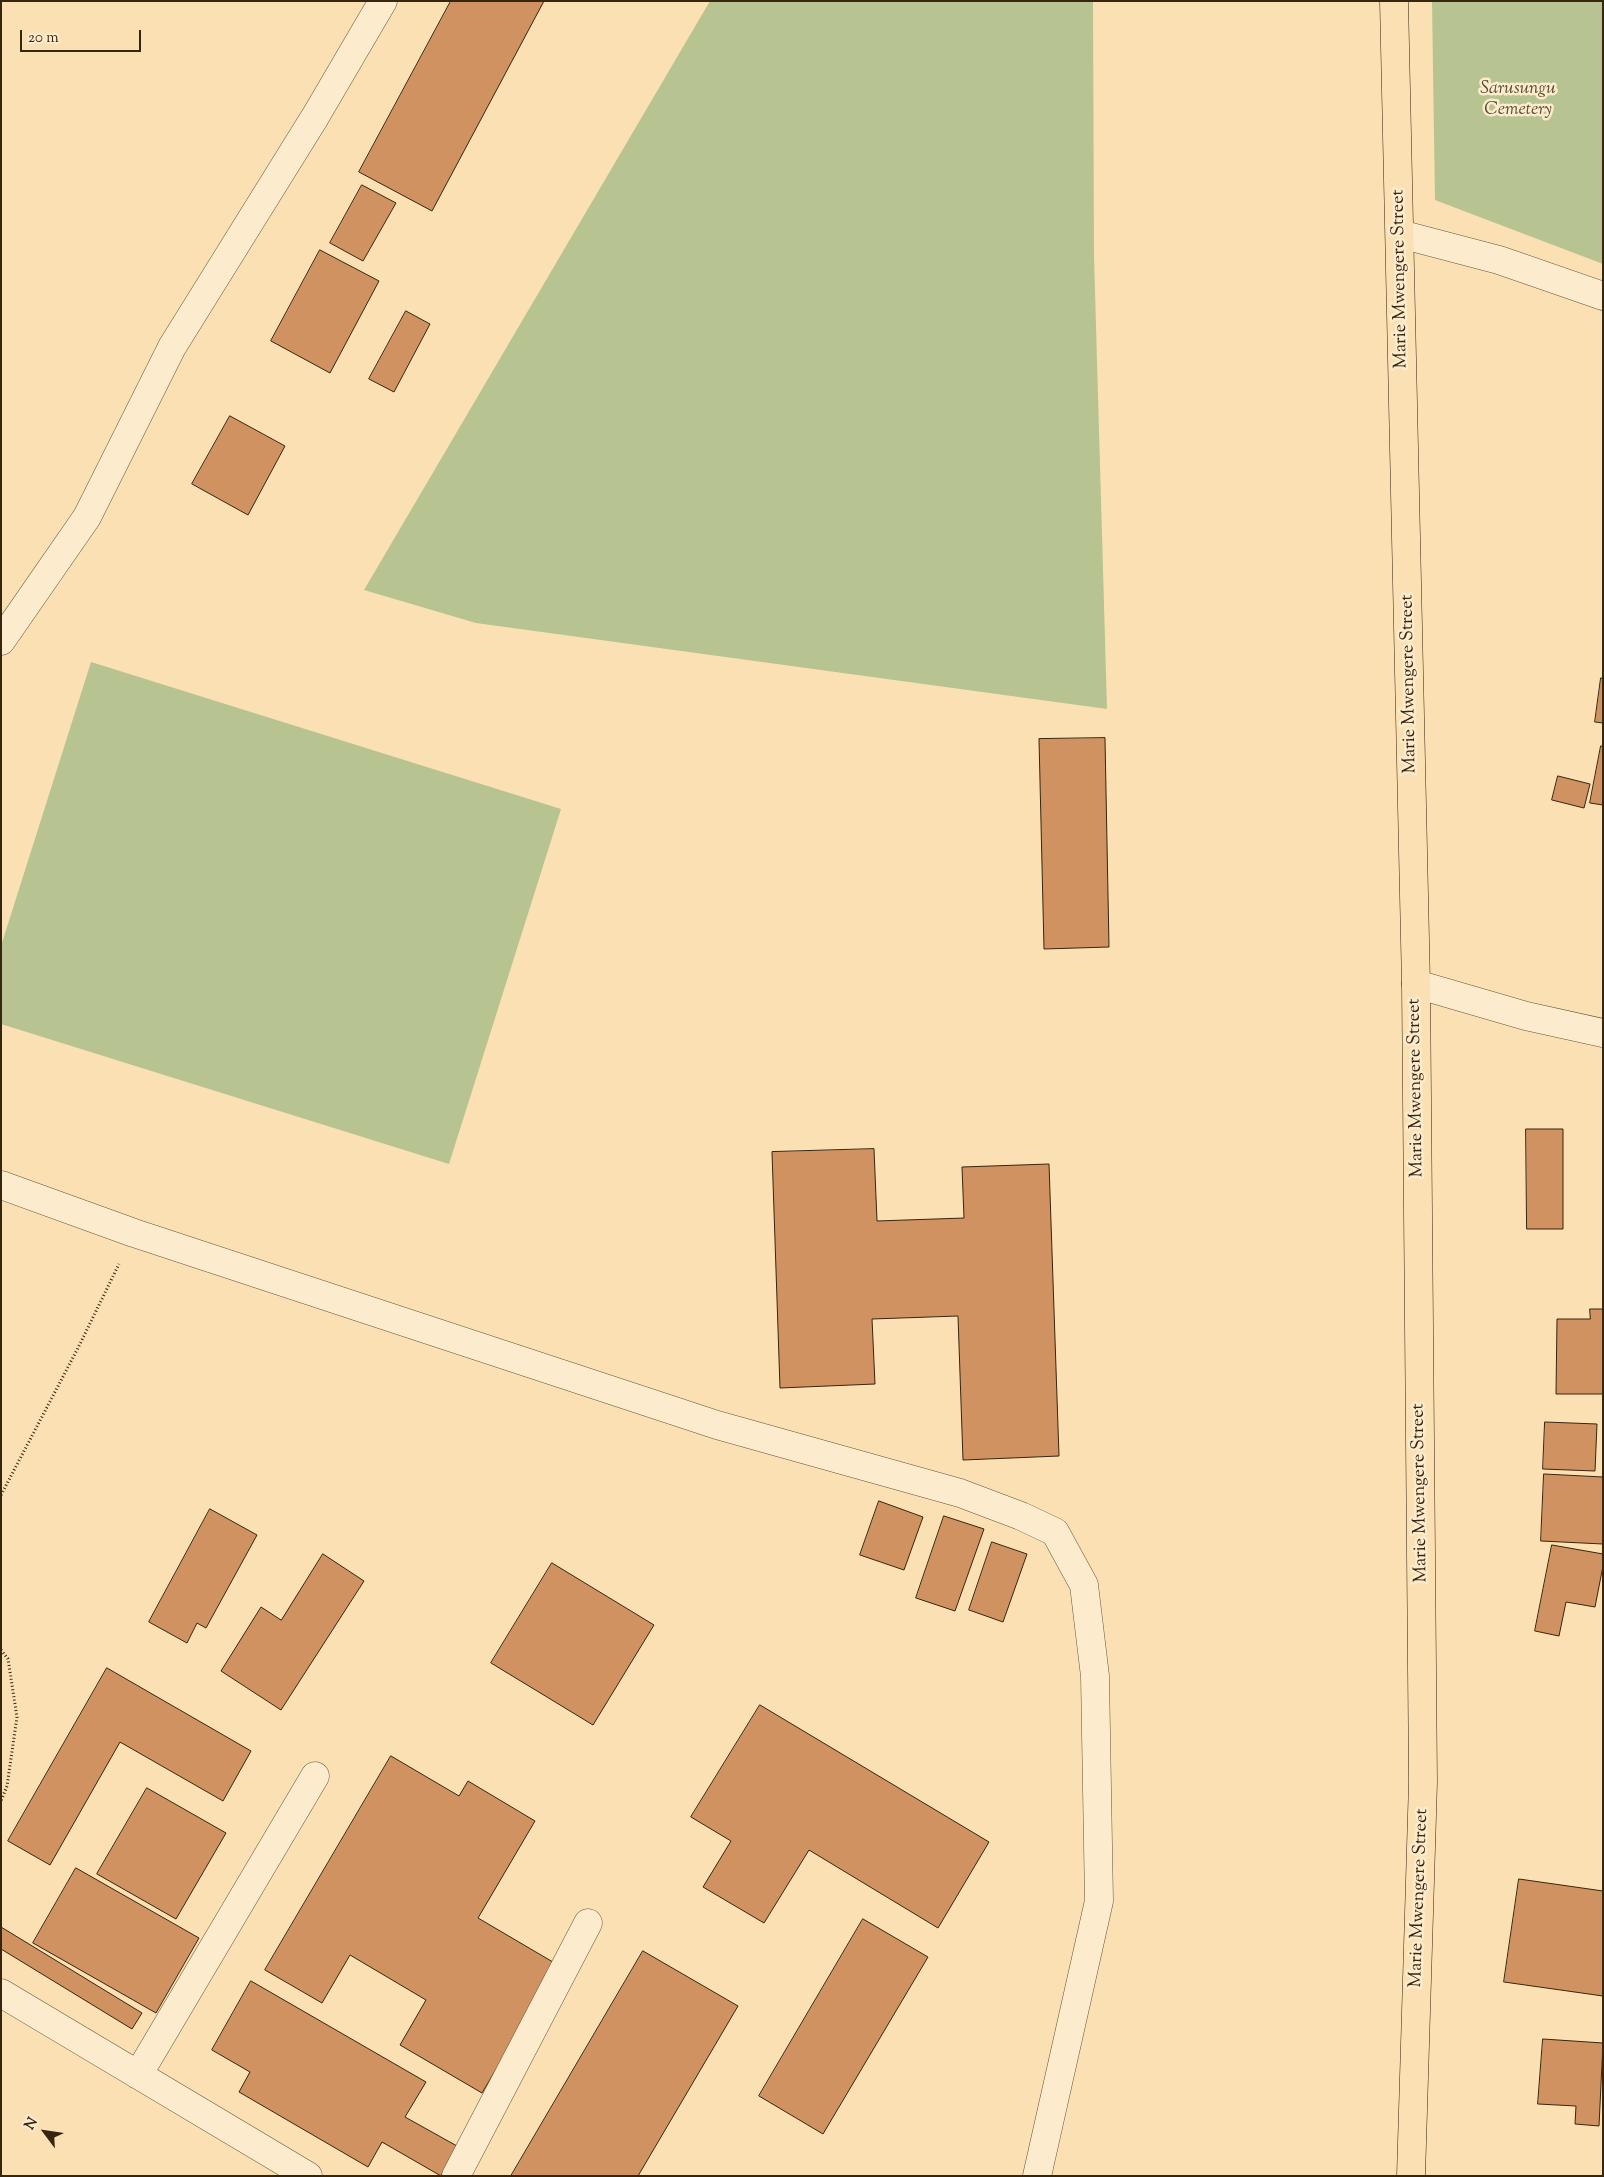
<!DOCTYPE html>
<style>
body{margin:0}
#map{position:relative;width:1604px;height:2177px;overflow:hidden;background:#fae0b2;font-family:"Sorts Mill Goudy",serif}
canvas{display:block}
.frame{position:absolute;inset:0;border:2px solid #36250f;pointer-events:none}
.north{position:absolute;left:20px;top:2107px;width:50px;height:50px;-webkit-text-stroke:4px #fcebcd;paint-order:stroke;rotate:301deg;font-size:14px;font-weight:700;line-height:20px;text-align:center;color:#36250f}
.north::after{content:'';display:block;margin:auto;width:18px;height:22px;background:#36250f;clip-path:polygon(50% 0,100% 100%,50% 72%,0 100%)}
.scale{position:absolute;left:20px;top:30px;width:121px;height:22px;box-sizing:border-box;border:2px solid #36250f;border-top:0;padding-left:6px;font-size:15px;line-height:18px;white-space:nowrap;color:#36250f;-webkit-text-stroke:4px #fcebcd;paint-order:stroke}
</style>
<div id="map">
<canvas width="1604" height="2177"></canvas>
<div class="frame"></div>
<div class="north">N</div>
<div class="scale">20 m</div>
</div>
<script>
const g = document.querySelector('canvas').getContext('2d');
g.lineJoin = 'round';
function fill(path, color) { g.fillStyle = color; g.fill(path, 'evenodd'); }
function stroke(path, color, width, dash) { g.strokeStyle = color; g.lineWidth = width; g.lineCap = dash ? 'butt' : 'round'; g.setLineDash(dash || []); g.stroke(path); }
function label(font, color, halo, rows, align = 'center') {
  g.font = font + ' "Sorts Mill Goudy",serif'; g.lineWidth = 5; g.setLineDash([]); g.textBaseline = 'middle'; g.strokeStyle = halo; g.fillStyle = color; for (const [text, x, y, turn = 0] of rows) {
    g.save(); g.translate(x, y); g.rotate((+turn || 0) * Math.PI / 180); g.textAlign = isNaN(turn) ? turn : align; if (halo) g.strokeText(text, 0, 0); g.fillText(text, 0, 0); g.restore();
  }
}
fill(new Path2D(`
 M710,1H1093L1094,256L1107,709L476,623L364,590Z
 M1432,1H1603V264L1435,200Z
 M91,662L561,809L449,1164L1,1024V946Z`), '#b7c391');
const building = new Path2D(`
 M451,1H544L432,211L359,172Z
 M362,185L396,203L363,261L330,243Z
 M320,250L379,281L330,373L271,341Z
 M406,311L430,324L394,392L369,379Z
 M230,416L285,446L248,515L192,484Z
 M1601,678H1603V723L1595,722Z
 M1105,738L1109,947L1044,949L1039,739Z
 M1601,746H1603V805L1590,803Z
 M1558,776L1590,784L1584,808L1552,800Z
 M1526,1129H1563V1229H1527Z
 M874,1149L877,1221L964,1218L962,1167L1049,1164L1059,1456L963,1460L958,1316L872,1319L875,1384L780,1388L772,1152Z
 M1590,1309H1603V1394H1556L1557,1319H1590Z
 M1545,1422L1597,1424L1595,1471L1543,1469Z
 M1544,1474L1603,1477V1544L1541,1541Z
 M879,1501L923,1517L904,1570L860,1555Z
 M210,1509L257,1535L206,1628L197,1623L187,1643L149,1622Z
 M944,1516L984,1529L955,1611L916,1598Z
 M992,1542L1027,1554L1003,1622L969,1610Z
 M1552,1545L1603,1554V1566L1595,1607L1566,1602L1559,1636L1535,1631Z
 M323,1554L364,1581L281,1710L221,1671L261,1607L281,1620Z
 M552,1563L654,1625L593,1725L491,1663Z
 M107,1668L251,1751L223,1801L120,1742L50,1865L8,1841Z
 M760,1705L989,1842L938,1928L809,1850L764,1923L703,1887L731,1841L691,1817Z
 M391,1756L459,1796L468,1781L535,1821L478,1918L558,1965L482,2093L400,2045L426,2000L350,1955L322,2003L265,1970Z
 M147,1788L226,1833L176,1919L97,1874Z
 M76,1868L199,1938L156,2013L33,1943Z
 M1519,1879L1603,1891V1996L1504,1982Z
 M863,1919L928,1957L823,2134L759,2096Z
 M1,1927L142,2013L132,2029L1,1949Z
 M643,1951L738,2006L638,2176H511Z
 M251,1981L426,2082L405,2117L457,2146L441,2176L382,2142L368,2167L239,2092L250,2072L212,2050Z
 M1543,2039L1603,2043L1599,2126L1575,2124L1576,2106L1538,2104Z`);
fill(building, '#d19262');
stroke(building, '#36250f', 1);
const minor = new Path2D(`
 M1400,234L1499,260L1603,296
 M1,641L87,517L172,347L315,117L383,1
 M1416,984L1526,1016L1603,1033
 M1,1185L134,1233L717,1425L960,1493L1021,1516L1055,1532L1084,1585L1095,1676L1099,1901L1037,2176
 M1,1993L308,2176
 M138,2075L315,1776
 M456,2176L588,1923`);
const major = new Path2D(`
 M1394,1L1416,984L1423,1782L1411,2176`);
stroke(minor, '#675438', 29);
stroke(major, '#36250f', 29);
stroke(new Path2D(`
 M1,1495L78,1348L119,1264
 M1,1650L8,1659L17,1717L7,1786L1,1801`), '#36250f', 3, [1, 2.5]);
stroke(minor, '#fcebcd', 28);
stroke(major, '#fae0b2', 28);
label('italic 18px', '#564c30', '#fcebcd', [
 ["Sarusungu",1518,90],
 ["Cemetery",1518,111]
]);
label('18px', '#36250f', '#fcebcd', [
 ["Marie Mwengere Street",1401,279,-91],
 ["Marie Mwengere Street",1410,684,-91],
 ["Marie Mwengere Street",1417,1088,-91],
 ["Marie Mwengere Street",1421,1493,-91],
 ["Marie Mwengere Street",1420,1898,-88]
]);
</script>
